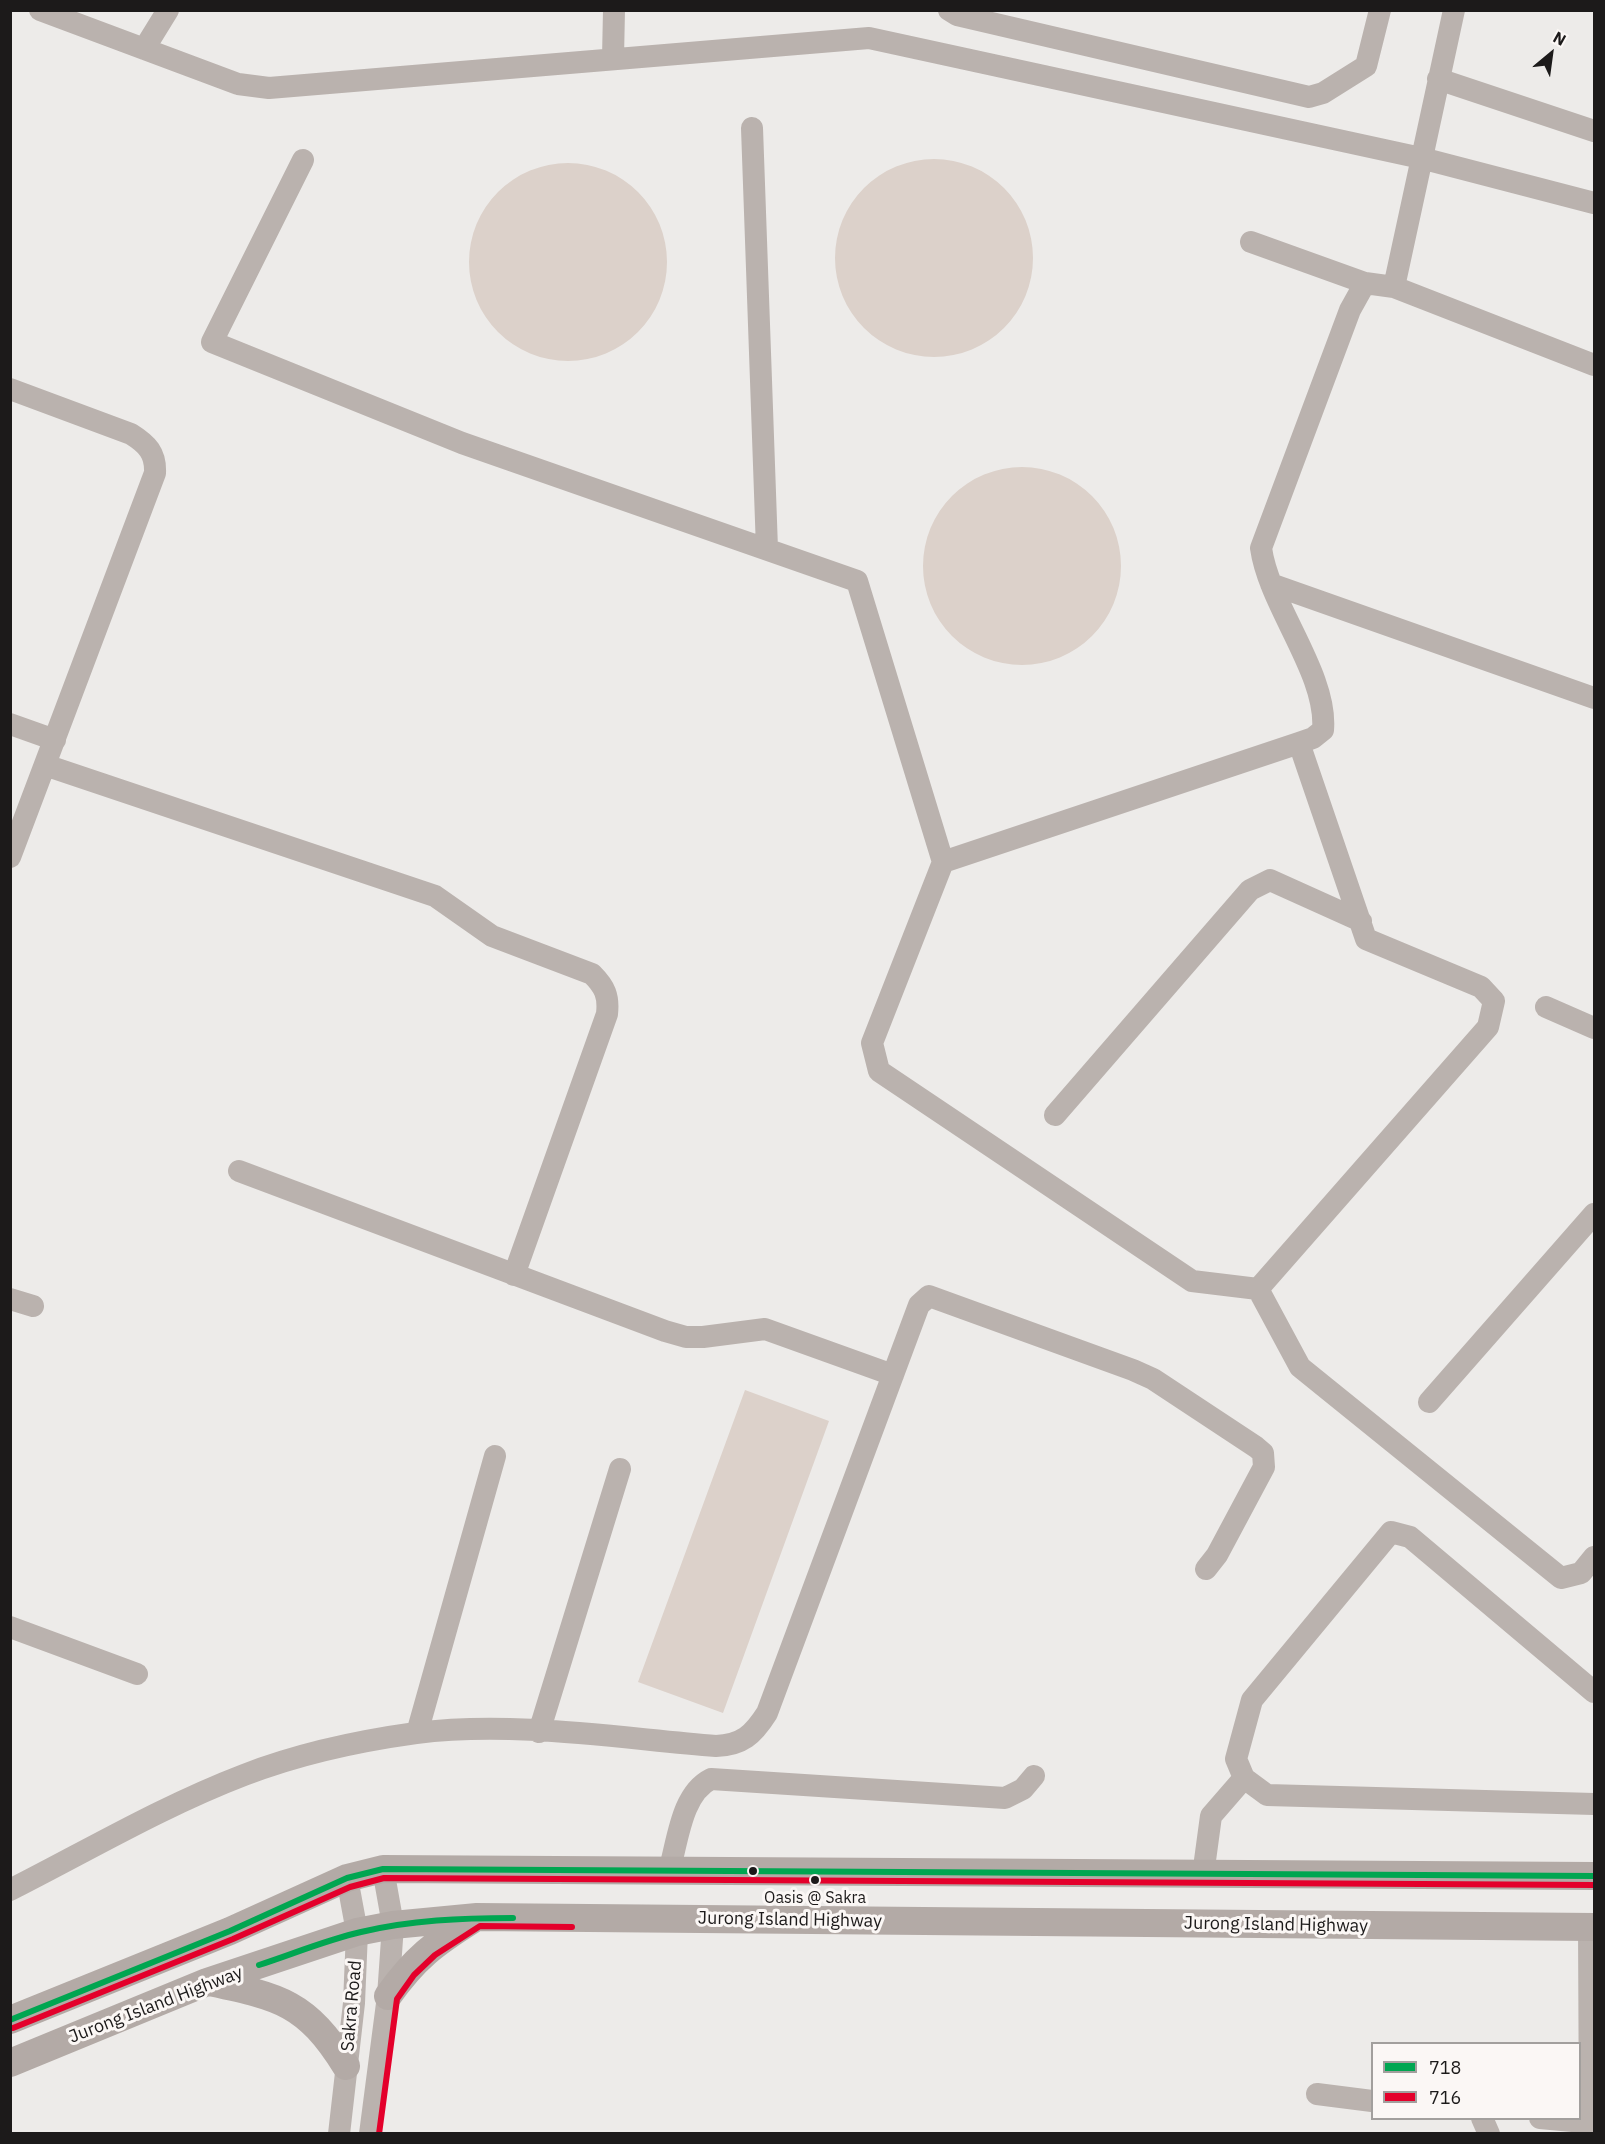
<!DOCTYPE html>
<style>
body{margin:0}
#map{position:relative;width:1605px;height:2144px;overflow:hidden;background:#edebe9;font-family:"IBM Plex Sans",sans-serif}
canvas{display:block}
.frame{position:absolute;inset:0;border:12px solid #1c1a1a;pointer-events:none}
.legend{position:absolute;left:1371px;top:2042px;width:210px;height:78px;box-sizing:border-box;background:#fbf7f5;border:2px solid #a29f9d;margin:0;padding:8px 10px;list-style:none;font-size:18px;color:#1c1a1a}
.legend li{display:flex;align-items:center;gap:12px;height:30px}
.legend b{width:30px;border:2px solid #a29f9d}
.north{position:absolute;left:1521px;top:24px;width:60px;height:60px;-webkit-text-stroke:4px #fbf7f5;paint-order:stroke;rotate:29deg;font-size:16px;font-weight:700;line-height:24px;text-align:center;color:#1c1a1a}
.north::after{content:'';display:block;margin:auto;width:21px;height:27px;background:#1c1a1a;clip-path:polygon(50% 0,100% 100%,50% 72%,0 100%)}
</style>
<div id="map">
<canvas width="1605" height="2144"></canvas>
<div class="frame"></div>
<ul class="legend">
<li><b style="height:8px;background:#00a651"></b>718</li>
<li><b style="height:8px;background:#e4002b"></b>716</li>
</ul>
<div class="north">N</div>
</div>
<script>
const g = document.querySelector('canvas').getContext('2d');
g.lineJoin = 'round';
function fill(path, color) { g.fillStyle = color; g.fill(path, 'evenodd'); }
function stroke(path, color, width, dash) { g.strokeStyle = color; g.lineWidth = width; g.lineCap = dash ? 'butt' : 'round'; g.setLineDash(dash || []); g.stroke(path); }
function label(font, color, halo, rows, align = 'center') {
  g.font = font + ' "IBM Plex Sans",sans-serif'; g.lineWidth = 6; g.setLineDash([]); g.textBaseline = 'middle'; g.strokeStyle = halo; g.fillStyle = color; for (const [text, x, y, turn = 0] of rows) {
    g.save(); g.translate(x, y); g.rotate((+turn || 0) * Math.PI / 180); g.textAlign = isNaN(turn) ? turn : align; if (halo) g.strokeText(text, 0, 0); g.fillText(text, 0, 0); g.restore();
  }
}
fill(new Path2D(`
 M835 258a99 99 0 1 1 198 0a99 99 0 1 1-198 0Z
 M469 262a99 99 0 1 1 198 0a99 99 0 1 1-198 0Z
 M923 566a99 99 0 1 1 198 0a99 99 0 1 1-198 0Z
 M745,1390L829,1421L723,1713L638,1682Z`), '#dcd1ca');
stroke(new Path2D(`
 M40,10L238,84L269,88L869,38L1421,158L1594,203
 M949,10L957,15L1309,97L1323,93L1366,66L1380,10
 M144,49L168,10
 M613,58L614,10
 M1438,79L1594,131
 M752,128L767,549
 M303,160L212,342L462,443L857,581L943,862L872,1043L879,1071L1192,1281L1258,1289
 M1251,242L1365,283
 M1394,287L1454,10
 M10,389L131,434C147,444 156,453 155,473L10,857
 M1271,584L1594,698
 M10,724L55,740
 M45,765L435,896L492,936L592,974C605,987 609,996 607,1014L514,1275
 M943,862L1299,743L1313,738L1323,730C1328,674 1269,606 1261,548L1350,310L1365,283L1394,287L1594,365
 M1546,1007L1594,1028
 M1055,1115L1250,890L1270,880L1361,921
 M239,1171L665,1331L686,1337H703L765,1329L893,1375
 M1258,1289L1488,1027L1494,1001L1481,987L1366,939L1299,743
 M1258,1289L1300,1367L1561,1578L1581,1573L1594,1557
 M10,1299L33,1306
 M1429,1402L1594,1214
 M10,1627L137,1674
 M1594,1692L1410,1537L1391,1532L1252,1700L1236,1759L1244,1778L1267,1795L1594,1804
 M539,1732L620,1469
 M417,1733L495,1456
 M669,1871C678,1841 681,1794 711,1779L1005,1798L1023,1789L1034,1776
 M1203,1875L1211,1816L1244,1778
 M10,1890C87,1851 163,1806 244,1775C298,1754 358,1741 416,1733C514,1721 617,1738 716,1746C742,1745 753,1735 767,1713L919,1305L929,1296L1133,1370L1153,1379L1256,1447L1263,1453L1264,1467L1217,1555L1206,1569
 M1589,1927L1590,2134
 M1317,2094L1372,2101
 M1482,2118L1489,2134
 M1540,2118L1594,2123
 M339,2134L354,2003L357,1932L347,1878
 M370,2134L388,1996L393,1925L383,1869`), '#bab2ae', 22);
stroke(new Path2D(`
 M209,1982C280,1997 306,2002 346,2066
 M388,1996C415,1958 434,1944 472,1920
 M10,2020L230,1931L347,1878L383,1869L1594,1876
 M10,2063L207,1982L357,1932L393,1925L477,1917L1594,1927`), '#b3aaa6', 28);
stroke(new Path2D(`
 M259,1965C293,1954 326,1940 361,1932C411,1920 462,1918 513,1918
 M10,2020L230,1931L347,1878L383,1869L1594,1876`), '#00a651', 6);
stroke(new Path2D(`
 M13,2028L233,1939L350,1887L384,1878L1594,1885
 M379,2134L397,1999L414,1975L435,1955L480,1926L572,1927`), '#e4002b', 6);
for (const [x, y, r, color] of [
 [753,1871,5,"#1c1a1a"],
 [815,1880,5,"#1c1a1a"]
]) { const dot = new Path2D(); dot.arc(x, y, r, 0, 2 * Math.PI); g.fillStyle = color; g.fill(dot); stroke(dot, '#fbf7f5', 2); }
label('16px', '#1c1a1a', '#fbf7f5', [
 ["Oasis @ Sakra",815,1898]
]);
label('18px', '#1c1a1a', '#fbf7f5', [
 ["Jurong Island Highway",790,1920,1],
 ["Jurong Island Highway",1276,1925,1],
 ["Jurong Island Highway",156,2005,-21],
 ["Sakra Road",352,2006,-85]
]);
</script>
